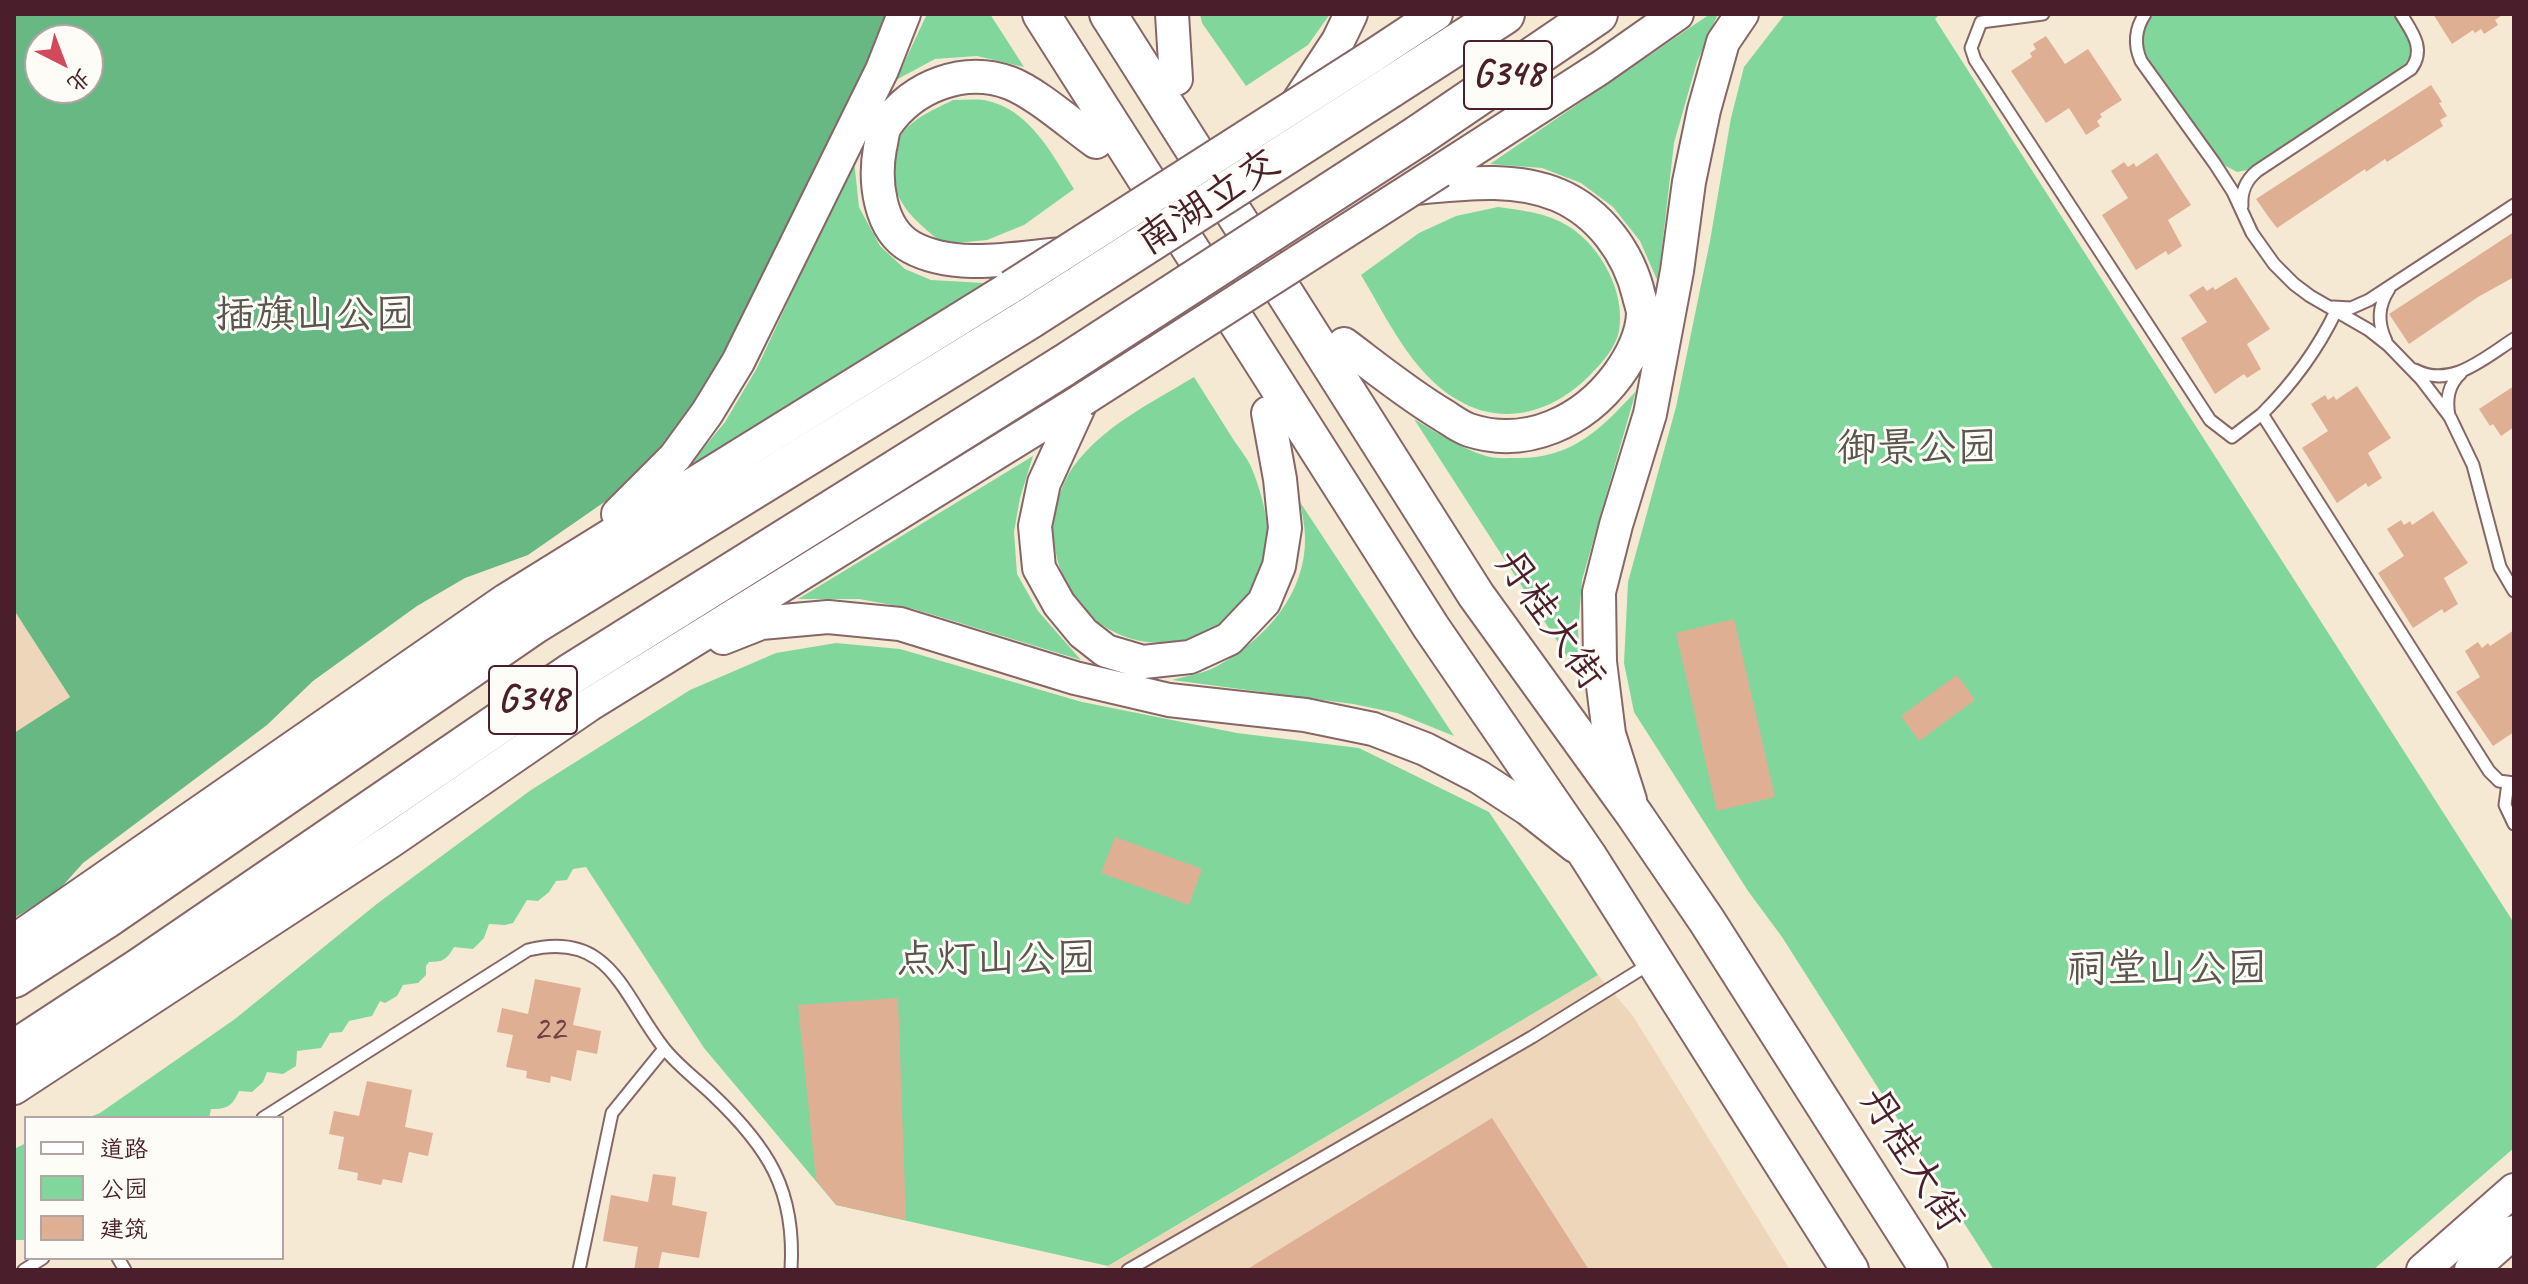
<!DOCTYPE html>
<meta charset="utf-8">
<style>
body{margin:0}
#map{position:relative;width:2528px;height:1284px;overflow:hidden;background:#f5e9d3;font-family:Caveat,"LXGW WenKai TC",sans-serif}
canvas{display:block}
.frame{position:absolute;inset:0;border:16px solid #4a1f2b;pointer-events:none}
.legend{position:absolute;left:24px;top:1116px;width:260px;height:144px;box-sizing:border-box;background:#fdfcf7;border:2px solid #b5a4a5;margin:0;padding:10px 14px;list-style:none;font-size:24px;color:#4a1f2b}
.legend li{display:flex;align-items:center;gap:16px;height:40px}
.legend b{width:40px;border:2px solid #b5a4a5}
.north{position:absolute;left:24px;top:24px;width:80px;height:80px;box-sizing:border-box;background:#fdfcf7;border:2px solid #b5a4a5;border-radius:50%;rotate:138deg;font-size:22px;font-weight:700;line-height:32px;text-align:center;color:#4a1f2b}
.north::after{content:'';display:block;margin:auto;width:28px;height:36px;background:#d1495b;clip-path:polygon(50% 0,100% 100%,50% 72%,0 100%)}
</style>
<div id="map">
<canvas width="2528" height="1284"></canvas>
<div class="frame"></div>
<ul class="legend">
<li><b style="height:10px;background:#fff"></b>道路</li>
<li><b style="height:22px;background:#81d79b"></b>公园</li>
<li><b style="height:22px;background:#dfaf94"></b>建筑</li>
</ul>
<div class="north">北</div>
</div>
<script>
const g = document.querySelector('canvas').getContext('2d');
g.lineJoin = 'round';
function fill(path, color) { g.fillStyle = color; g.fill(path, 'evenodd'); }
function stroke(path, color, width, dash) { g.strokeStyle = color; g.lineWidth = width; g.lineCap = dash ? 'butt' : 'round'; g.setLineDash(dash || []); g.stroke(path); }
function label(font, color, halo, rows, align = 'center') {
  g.font = font + ' Caveat,"LXGW WenKai TC",sans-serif'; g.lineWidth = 6; g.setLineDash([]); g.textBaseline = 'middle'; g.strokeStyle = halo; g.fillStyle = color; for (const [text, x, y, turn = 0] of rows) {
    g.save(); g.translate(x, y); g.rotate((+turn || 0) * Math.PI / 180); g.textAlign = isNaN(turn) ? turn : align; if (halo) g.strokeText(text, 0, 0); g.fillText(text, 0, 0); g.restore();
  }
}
fill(new Path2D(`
 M14,610L70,697L14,733Z
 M1598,975L1633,1016L1790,1270H1102Z`), '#eed6bb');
fill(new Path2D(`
 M927,14H990L1024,67L977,56L935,59L896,80Z
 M1200,14H1330L1308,45L1246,86L1202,23Z
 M1710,14H1718L1697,62L1674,143L1658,282L1640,241L1613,207L1581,183L1542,168L1490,164Z
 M1785,14H1940L1935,19L2514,923V1148L2373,1270H1994L1782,937L1748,891L1634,712L1624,663L1628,582L1676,407L1710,241L1731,118L1744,67Z
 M2154,14H2394L2408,37L2412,53L2403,68L2248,170L2237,172L2224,165L2149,61C2140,43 2141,29 2154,14Z
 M953,100C963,100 974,99 984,100C1029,108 1052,154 1074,189L1024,225L987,240L944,244C916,222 886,199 895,159C897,151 897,141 901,135C913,118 935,109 953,100Z
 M854,160L859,207L880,246L905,269L931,280L984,283L683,473L725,422L757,368Z
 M1498,207C1522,210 1547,213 1568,226C1601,246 1626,293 1619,331C1615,349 1602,363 1589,376C1553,412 1503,428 1456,399C1411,372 1387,318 1361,275L1419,233L1456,216Z
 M1194,377C1207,398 1220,418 1233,439C1239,448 1248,459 1252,469C1267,506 1276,550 1257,587C1222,656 1118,663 1076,598C1067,585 1059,570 1056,554C1055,547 1052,538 1052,530C1053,511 1062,483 1073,467C1103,426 1151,403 1194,377Z
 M1636,391L1582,580L1578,630L1581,678L1414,419C1437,433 1460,448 1486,456C1495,459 1507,458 1516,458C1572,459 1601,429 1636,391Z
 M1033,456L1020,498L1014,532L1017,574L1038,611L1081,660L914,609L859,599H798Z
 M1300,502L1454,736L1397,713L1353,704L1172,680C1187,676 1206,673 1219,665C1265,639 1306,594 1305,538C1305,526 1302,514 1300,502Z
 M836,643L900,649L1082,702L1237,733L1359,748L1489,812L1598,975L1108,1266L836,1205L704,1048L586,867L573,869L567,880L556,881L549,892L538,901L527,900L513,923L505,925L489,924L484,938L473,949L454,947C447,959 444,962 429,962L426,966V975L418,983L403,985L397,996L385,1003L380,1001L372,1016L349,1021L342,1032L330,1033L321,1048L297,1051L296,1066L283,1074L267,1072L263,1082L252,1092L239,1091C233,1105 227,1110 211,1109L209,1118H87L100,1113L235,1019L378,903L531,790L690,690L776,653Z
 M26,1143V1240H14V1149Z`), '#81d79b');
fill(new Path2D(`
 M14,14H886L881,34L721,362L677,431L613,496L528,555L465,578L417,606L313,681L267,725L83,863L58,891L16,917L14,916V733L70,697L14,610ZM40,40H88V88H40Z`), '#68b883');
fill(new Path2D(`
 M2433,14H2504L2495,20L2498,25L2484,34L2481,29L2475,33L2473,30L2452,44Z
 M2046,36L2065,64L2088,49L2122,100L2100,114L2102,117L2097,121L2100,126L2086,135L2069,108L2046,123L2011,71L2032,57L2030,53L2036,49L2033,44Z
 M2431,85L2442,102L2439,103L2447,116L2440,120L2443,126L2387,162L2385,159L2366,172L2365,169L2277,228L2270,219L2256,199Z
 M2157,153L2191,205L2168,220L2182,246L2168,255L2166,251L2136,270L2102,215L2128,198L2111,171L2124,162L2128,167L2134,163L2136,167Z
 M2514,232V277L2478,297L2409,344L2389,314Z
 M2236,277L2270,329L2247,344L2261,369L2247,378L2244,374L2215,394L2181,338L2207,322L2189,295L2203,286L2207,291L2213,287L2215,290Z
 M2357,386L2391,438L2368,453L2382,478L2368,487L2366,483L2337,503L2302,448L2328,431L2311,404L2325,395L2328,400L2334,396L2336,400Z
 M2514,386V427L2501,436L2493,424L2490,426L2479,409Z
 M2433,511L2468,563L2444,578L2458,604L2444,613L2442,609L2413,628L2378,573L2404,556L2387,529L2401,520L2404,525L2410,521L2412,525Z
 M1734,619L1775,797L1717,811L1676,633Z
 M2514,630V732L2493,746L2456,692L2480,677L2465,651L2478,642L2482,648L2488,643L2490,646Z
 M1957,675L1975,700L1919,741L1901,716Z
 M1115,837L1202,869L1189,905L1101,873Z
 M535,979L581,988L573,1025L601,1031L597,1054L577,1050L571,1081L551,1076L550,1083L526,1078L527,1071L506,1067L513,1035L497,1032L502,1008L528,1014Z
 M898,998L906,1220L836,1205L816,1180L798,1005Z
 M367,1081L412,1090L405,1127L433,1133L428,1156L409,1152L402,1183L383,1179L381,1185L357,1180L358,1173L338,1169L344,1137L329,1134L334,1111L359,1116Z
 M1492,1118L1589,1270H1246Z
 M653,1174L676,1177L672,1205L707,1212L699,1258L662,1252L658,1270H634L638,1247L603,1241L611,1195L648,1202Z`), '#dfaf94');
const lane = new Path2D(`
 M2043,14L1981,22L1971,48L1975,60L2210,420L2232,437L2262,414
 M2145,14C2135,29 2134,45 2141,61L2215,164L2233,192L2252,233L2274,264L2294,284L2310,296L2369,330L2388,345L2421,379L2450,417L2473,465L2500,567L2514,591
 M2242,206C2241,192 2245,181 2257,171L2411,69C2426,49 2412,32 2401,14
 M2333,307L2351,308L2369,300L2514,205
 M2336,311C2317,351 2293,383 2262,414L2489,771L2499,781L2514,783
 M2386,341C2377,322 2378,306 2389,289
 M2415,370C2451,389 2484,358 2514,339
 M2449,416C2446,399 2448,385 2461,373
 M2508,783L2505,805L2514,824
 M263,1118L528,950C610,930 622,994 663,1047C676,1064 696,1079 712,1094C768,1147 796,1190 791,1270
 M118,1258L125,1270
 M24,1270L43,1258
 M579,1270L612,1113L664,1049
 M1128,1270L1532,1037L1651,963`);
const secondary = new Path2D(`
 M1172,14L1176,79
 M1371,57L1436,14
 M1296,105L1338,41L1351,14
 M1440,171L1600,68L1677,14
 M1062,254C1015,258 955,271 911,247C879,229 874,181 880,148C882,141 882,131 886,125C913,86 964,66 1010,83C1036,93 1072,125 1096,142
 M1344,344C1376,368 1408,394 1443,415C1451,420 1460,427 1469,430C1527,449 1584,421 1618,375C1631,357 1642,336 1643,314C1643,308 1640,301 1639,296C1629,253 1600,213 1558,195C1513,176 1460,184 1414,188
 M1082,400L1044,483L1035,526L1039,568L1059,604L1083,633L1106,651L1143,662L1190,657L1229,639L1264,602L1279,566L1285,528L1280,479L1268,413
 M618,514L675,457L707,413L738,362L882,70L904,14
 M723,638L761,623L828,617L900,624L1075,678L1169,700L1305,715L1373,729L1425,749L1479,777L1528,809L1575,846
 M1630,800L1609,734L1600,662L1599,592L1616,525L1650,414L1677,271L1689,182L1704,110L1723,42L1742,14
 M14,941L506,600L1011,287
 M14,1088L391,841L589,705L1082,400
 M2423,1270L2514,1190
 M2471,1270L2514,1232`);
const primary = new Path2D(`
 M1041,14L1431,627L1588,856L1850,1270
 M1108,14L1476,595L1634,814L1707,921L1929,1270`);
const highway = new Path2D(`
 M1389,88L1504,14
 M1418,136L1597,14
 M14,977L104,919L533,624L1030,318
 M14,1051L141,968L571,674L1063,366`);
stroke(lane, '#866666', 15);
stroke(secondary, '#866666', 36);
stroke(primary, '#866666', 40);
stroke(highway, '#866666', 44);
stroke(lane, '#fff', 11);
stroke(secondary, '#fff', 32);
stroke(primary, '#fff', 36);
stroke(highway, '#fff', 40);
const secondaryBridge = new Path2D(`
 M1011,287L1371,57
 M1082,400L1440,171`);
const highwayBridge = new Path2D(`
 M1030,318L1389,88
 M1063,366L1418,136`);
stroke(secondaryBridge, '#866666', 36, []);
stroke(highwayBridge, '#866666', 44, []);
stroke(secondaryBridge, '#fff', 32);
stroke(highwayBridge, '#fff', 40);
label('36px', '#6f4345', null, [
 ["22",549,1031]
]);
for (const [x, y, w] of [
 [1508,75,88],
 [533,700,88]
]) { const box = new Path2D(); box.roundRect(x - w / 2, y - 34, w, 68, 6); g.fillStyle = '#fdfcf7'; g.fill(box); stroke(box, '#4a1f2b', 2); }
label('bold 38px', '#4a1f2b', null, [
 ["G348",1508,75],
 ["G348",533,700]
]);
label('40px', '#4a1f2b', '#fdfcf7', [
 ["南湖立交",1209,203,-33],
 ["丹桂大街",1549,620,55],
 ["丹桂大街",1911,1160,58]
]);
label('40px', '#5a564d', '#fdfcf7', [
 ["插旗山公园",315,317],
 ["御景公园",1917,450],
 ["点灯山公园",996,961],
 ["祠堂山公园",2167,971]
]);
</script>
